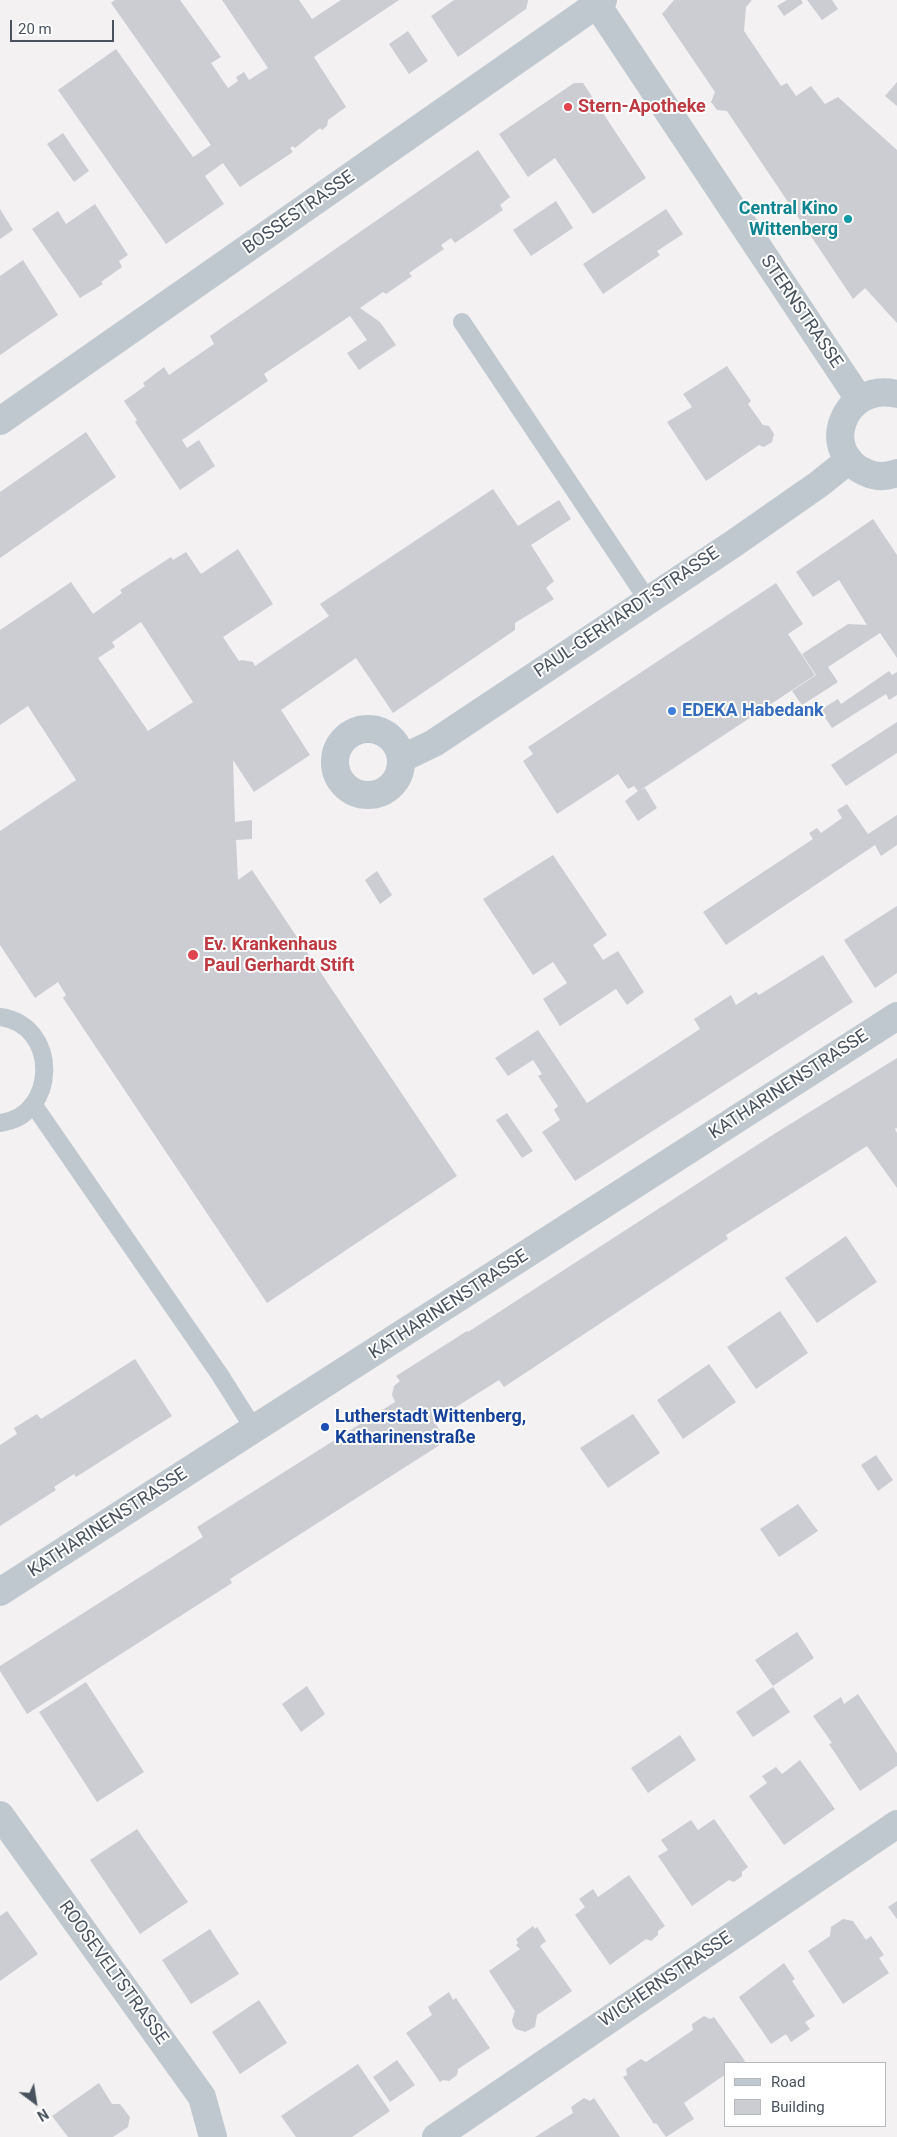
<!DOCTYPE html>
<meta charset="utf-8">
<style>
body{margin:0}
#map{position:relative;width:897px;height:2137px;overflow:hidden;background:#f3f1f1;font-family:Roboto,sans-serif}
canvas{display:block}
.legend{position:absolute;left:724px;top:2062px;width:162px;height:65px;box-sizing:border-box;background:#fff;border:1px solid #b6babf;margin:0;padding:6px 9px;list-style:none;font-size:15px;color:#49525e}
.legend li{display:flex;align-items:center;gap:10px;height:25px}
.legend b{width:25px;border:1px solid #b6babf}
.north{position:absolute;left:10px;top:2077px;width:50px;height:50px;-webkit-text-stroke:4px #fff;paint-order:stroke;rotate:149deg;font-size:14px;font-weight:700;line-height:20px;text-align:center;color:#49525e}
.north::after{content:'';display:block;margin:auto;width:18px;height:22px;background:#49525e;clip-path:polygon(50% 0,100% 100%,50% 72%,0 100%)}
.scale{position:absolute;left:10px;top:20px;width:104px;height:22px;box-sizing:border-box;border:2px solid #49525e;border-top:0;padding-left:6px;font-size:15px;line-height:18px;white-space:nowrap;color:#49525e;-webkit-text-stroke:4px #fff;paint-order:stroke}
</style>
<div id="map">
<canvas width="897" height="2137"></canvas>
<ul class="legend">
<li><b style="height:6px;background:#bfc7cf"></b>Road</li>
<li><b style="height:14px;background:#cbcdd3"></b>Building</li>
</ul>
<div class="north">N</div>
<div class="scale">20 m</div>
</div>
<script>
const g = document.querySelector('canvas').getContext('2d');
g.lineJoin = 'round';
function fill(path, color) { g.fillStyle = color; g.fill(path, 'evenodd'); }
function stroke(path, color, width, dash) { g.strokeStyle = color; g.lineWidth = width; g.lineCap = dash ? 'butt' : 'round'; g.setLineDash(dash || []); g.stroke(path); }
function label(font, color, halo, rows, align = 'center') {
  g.font = font + ' Roboto,sans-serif'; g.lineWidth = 4; g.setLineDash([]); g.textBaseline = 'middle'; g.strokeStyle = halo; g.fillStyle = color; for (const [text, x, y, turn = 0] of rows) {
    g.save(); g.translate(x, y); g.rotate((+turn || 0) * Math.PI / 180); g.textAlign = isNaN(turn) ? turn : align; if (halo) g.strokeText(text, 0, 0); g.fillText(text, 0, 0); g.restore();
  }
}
fill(new Path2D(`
 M115,0H180L221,57L211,63L228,88L238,81L236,77L244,72L249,80L268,68L222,0H299L312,19L341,0H399L314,57L346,107L328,120L327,126L322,130L320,128L295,148L293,146L290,148L293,152L240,187L223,163L205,176L224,204L166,244L58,90L116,49L193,157L211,145L111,3Z
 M454,0H528V1L526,9L458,57L431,16Z
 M674,0H752L746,7L744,31L781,86L787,83L796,96L811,86L825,104L838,97L897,150V323L865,288L853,299L727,111L717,110L711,102L715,92L662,14Z
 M787,0H801L803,3L784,16L777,6Z
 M807,0H832L838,9L822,20Z
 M408,31L428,61L409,74L389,44Z
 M897,82V106L885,96Z
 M574,83H583L646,178L593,214L555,158L528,177L499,134Z
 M63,133L89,171L74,182L47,144Z
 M478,150L510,197L500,205L503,210L455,243L451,238L441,245L444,249L409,273L412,276L386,294L383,292L360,308L380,322L396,345L359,370L347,353L367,340L350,316L264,374L268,381L182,440L187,448L199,440L215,466L180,490L135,422L137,420L124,401L145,386L143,383L164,367L169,375L214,344L210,336Z
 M556,201L573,228L531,256L513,230Z
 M95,204L128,255L119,261L122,267L101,282L103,284L80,298L32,229L58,211L66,224Z
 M0,209L13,230L0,239Z
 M666,209L683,234L657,251L660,255L603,294L583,264Z
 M23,260L58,315L0,355V276Z
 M727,366L751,401L748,404L763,425L769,426L774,434L772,442L764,447L759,445L706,481L667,422L692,407L683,394Z
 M86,432L116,477L0,558V492Z
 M493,489L518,526L559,500L571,519L531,545L554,581L546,588L554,599L515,623V630L393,713L356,658L281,710L310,755L254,792L233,760L235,822L252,820V839L236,840L238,880L252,870L457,1176L267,1303L63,998L66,995L58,982L35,998L0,945V831L76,780L28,706L0,725V630L71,582L93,614L122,593L120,590L171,557L173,560L186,552L201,574L238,549L273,604L223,637L239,661L242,660L253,662L255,666L329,616L320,604ZM141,622L193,702L148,731L98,658L115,647L112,642Z
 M873,519L897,555V658L880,633L828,667L838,682L802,705L792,691L816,675L802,654L848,624L867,625L839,580L813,597L796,572Z
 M776,583L803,624L788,634L815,675L639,791L645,788L657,808L638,821L625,801L638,791L634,786L628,789L618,774L557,814L523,761L533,754L528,747Z
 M889,671L892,675L897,672V695L889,700L886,694L832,728L820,710L838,699L841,704Z
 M897,722V753L846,786L831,765Z
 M847,804L868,834L897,815V845L881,856L875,845L726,945L703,912L813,839L809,833L817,828L821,833L842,818L837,810Z
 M553,855L607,935L593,945L603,960L618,951L644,992L627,1005L616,989L560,1026L543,999L567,983L553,962L533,975L483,899Z
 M377,871L392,895L380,904L365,880Z
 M897,906V973L875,988L844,940Z
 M823,955L853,1002L575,1181L542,1132L560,1120L554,1110L558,1106L538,1076L542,1074L533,1060L508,1076L495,1058L538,1030L587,1103L700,1029L694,1019L731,995L736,1005L756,992L759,995Z
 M897,1058V1128L895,1129L897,1133V1188L867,1146L726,1235L728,1239L504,1387L499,1380L434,1421L446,1441L230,1579L232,1583L27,1714L0,1671V1666L203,1537L197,1527L395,1402L392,1395L394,1386L400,1381L396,1376L467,1331L468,1332L774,1134Z
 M507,1113L533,1151L522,1158L496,1120Z
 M846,1236L877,1282L817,1323L785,1278Z
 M780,1311L808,1353L756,1389L727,1347Z
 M135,1359L172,1416L76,1477L74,1474L54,1487L56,1490L0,1526V1445L17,1434L14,1428L37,1414L41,1419Z
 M709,1364L736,1402L683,1439L657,1400Z
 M633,1414L660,1453L608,1488L580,1448Z
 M876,1455L893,1480L878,1491L861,1465Z
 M798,1504L818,1531L779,1557L760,1529Z
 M797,1632L814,1658L773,1686L755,1660Z
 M86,1682L144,1772L97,1802L39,1712Z
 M307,1686L325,1714L301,1732L282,1704Z
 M773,1687L790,1712L753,1737L736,1712Z
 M858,1694L897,1753V1766L860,1791L829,1744L832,1743L813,1716L841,1697L844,1704Z
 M680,1735L696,1760L648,1793L631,1768Z
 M800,1760L835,1809L784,1845L749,1796L767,1783L762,1776L776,1767L782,1774Z
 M714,1819L748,1867L742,1872V1876L734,1882L729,1880L692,1906L658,1856L668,1850L661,1840L691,1820L698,1830Z
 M137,1829L188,1902L140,1934L90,1860Z
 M629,1875L665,1926L658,1931V1935L651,1941L646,1939L610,1965L575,1915L585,1907L579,1899L593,1889L598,1897Z
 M897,1901V1919L888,1907Z
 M7,1911L38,1954L0,1981V1916Z
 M843,1919L853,1921L866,1940L871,1936L884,1955L879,1958L889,1973L843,2004L808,1951L830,1936L831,1927Z
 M533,1926L535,1929L537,1927L546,1941L540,1946L572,1991L537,2015L535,2027L525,2032L516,2029L513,2025L512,2020L515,2011L489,1971L520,1949L516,1945L518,1943L516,1939Z
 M210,1929L239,1974L191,2004L162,1960Z
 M784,1963L795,1979L792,1981L815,2016L805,2022L810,2029L791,2042L786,2034L771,2044L739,1997Z
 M449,1992L453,2000L456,1998L490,2048L458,2069L457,2075L449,2081L443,2080L440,2082L406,2033L432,2015L428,2007Z
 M259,2000L287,2043L240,2074L212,2032Z
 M704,2016L710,2019L714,2017L745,2061L742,2063H726V2074L684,2103L694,2119L666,2137L656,2123L654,2124L623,2077L627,2075L626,2069L641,2059L646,2062L693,2030L692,2024Z
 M397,2060L415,2085L390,2102L373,2077Z
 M358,2064L390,2111L352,2137H296L281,2116Z
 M99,2083L112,2104H120L130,2117L128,2127L113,2137H68L52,2116Z
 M584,2098L590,2101L594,2098L620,2137H535L573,2113L571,2107Z`), '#cbcdd3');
stroke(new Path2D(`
 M462,322L647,599
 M0,1017C60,1025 58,1116 0,1123
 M33,1104L220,1375L254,1429`), '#bfc7cf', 18);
stroke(new Path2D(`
 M0,421L603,0
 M335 762a33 33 0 1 1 66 0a33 33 0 1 1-66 0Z
 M401,759L434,743L733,544L819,484L849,460
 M0,1592L897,1016
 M0,1815L202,2097L213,2137
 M436,2137L897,1824`), '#bfc7cf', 28);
stroke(new Path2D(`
 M594,0L859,399
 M897,394C843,381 817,453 867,473C876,477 887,477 897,473`), '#bfc7cf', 28);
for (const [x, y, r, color] of [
 [568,107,5,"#e0444e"],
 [848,219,5,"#0f9aa8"],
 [672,711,5,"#3f7fe0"],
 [193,955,6,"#e0444e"],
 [325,1427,5,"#1a4fb4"]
]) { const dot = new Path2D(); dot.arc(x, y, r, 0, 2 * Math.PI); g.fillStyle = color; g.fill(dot); stroke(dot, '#fff', 2); }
label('bold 18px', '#be3a42', '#fff', [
 ["Stern-Apotheke",578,107],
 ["Ev. Krankenhaus",204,945],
 ["Paul Gerhardt Stift",204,966]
], 'left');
label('bold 18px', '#0d838f', '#fff', [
 ["Central Kino",838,209],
 ["Wittenberg",838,230]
], 'right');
label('18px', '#49525e', '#fff', [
 ["BOSSESTRASSE",299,213,-35],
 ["STERNSTRASSE",801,312,56],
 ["PAUL-GERHARDT-STRASSE",627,613,-34],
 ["KATHARINENSTRASSE",789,1085,-33],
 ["KATHARINENSTRASSE",449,1305,-33],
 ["KATHARINENSTRASSE",108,1523,-33],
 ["ROOSEVELTSTRASSE",113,1973,54],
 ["WICHERNSTRASSE",666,1980,-34]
]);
label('bold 18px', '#366cbe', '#fff', [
 ["EDEKA Habedank",682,711]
], 'left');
label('bold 18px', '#164399', '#fff', [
 ["Lutherstadt Wittenberg,",335,1417],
 ["Katharinenstraße",335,1438]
], 'left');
</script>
